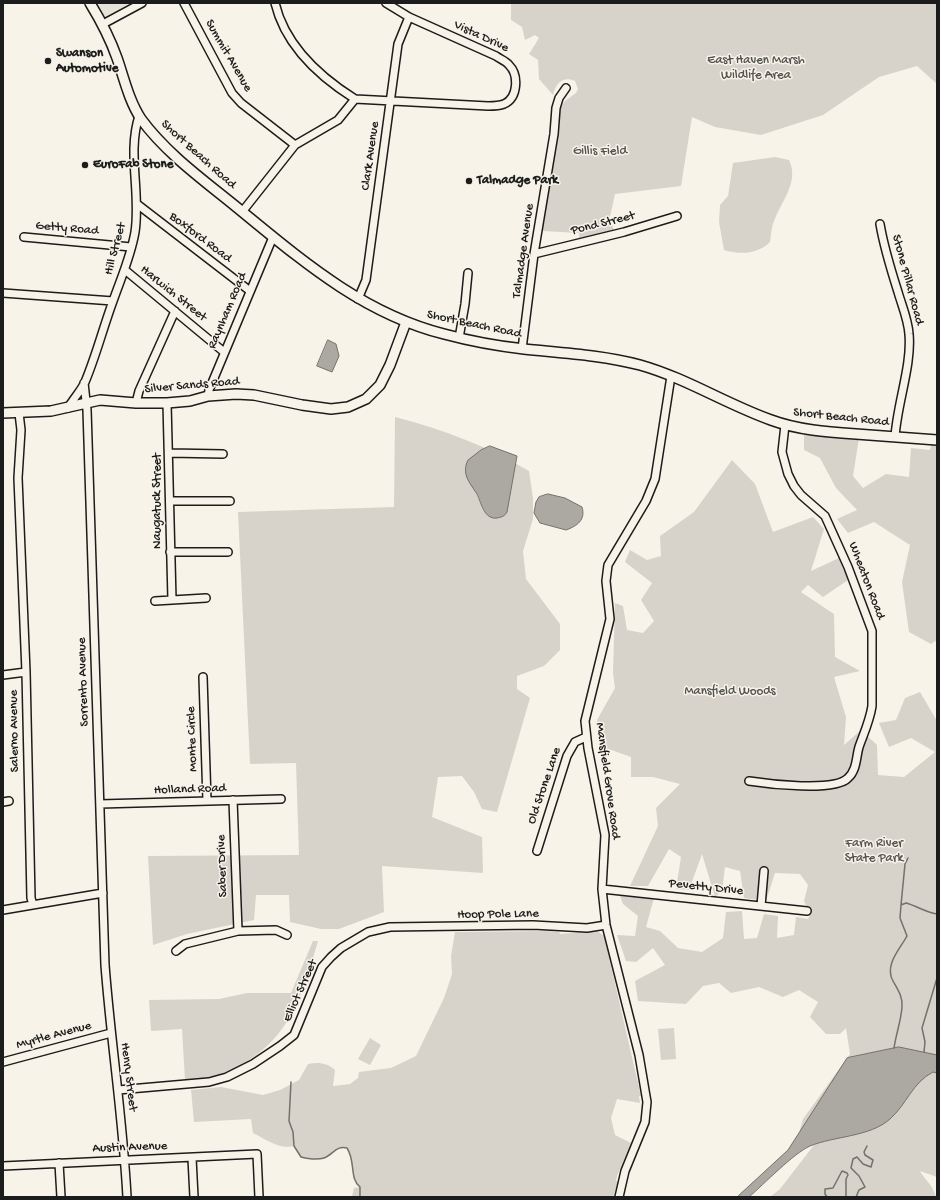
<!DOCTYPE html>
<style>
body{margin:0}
#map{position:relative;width:940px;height:1200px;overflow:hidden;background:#f7f3e8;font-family:"Gochi Hand",sans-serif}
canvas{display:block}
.frame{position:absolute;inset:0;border:4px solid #1c1c1c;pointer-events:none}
</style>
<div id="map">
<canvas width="940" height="1200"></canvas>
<div class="frame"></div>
</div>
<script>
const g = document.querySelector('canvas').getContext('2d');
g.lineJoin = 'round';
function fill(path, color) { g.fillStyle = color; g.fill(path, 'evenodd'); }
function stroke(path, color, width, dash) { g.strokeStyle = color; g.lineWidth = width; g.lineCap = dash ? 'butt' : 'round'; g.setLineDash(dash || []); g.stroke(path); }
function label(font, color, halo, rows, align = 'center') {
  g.font = font + ' "Gochi Hand",sans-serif'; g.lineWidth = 3; g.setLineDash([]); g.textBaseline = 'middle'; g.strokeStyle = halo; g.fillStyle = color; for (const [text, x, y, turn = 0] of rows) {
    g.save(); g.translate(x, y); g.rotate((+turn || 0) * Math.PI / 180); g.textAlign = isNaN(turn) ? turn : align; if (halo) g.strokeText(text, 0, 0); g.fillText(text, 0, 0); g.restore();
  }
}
fill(new Path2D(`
 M95,3H133L106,18Z`), '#e6e3d9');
fill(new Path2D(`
 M511,3H937V84L917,66L879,77L823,115L761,135L715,127L692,117L681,186L615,194L610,217L614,231L579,240V233L542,231L557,141L560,108L565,101L576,93L578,89L575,81C563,76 556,83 553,95L539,79L538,60L529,54L539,38L535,35L525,40L522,27L511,20Z
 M775,157L789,160C800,183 780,202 773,224C771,229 771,236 770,242C758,254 740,255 724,250L719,222L720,205L728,196L733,163Z
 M395,417C442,429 487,446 529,471L533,498V519L523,551L526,579L560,624V650L544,666L517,676V689L530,698L497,812L482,809L474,792L462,776L438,777L432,817L482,837L483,873L382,866L384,912L339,929H321L290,922L289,895H256L254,920L187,934L153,945L148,856L299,855L296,763L250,764L238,512L394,507Z
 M804,432L859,438L853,476L863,488L886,474L909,477L911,448L930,450L932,442L937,443V640L931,644L909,632L902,582L910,545L874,522L848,533L837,519L857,510L836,488L820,458L804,450Z
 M732,460L755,484L773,532L813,517L824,529L811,571L839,558L848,580L823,597L808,585L801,592L834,614L835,657L860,671L834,677L846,717L844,745L861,730L877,745L878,775L904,777L935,752L911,738L889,747L879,723L896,720L905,698L920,692L937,721V1177L920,1171C926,1182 932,1183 936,1197H770L780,1189L814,1145L799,1133L803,1119L850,1054L846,1028L840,1034H826L810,1017L818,1002L799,990L783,997L759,987L731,993L719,983L703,986L686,1004L638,1001L635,981L665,965L653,948L636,962L626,961L617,935L635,936L638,916L623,904L620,896L654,898L646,927L660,931L678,948L702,952L723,938L726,912L742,911L744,939L757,938L764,914L778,916L777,938L794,935L796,917L808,919L810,915L804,901L808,885L800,874L775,873L766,901L744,898L740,871L725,867L722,891L715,897L702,854L689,890L676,889L681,857L669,849L648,886H630L658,826L656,808L680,784L653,777H631V757L603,747L597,720L615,688L613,673L615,603L623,606L627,630L643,633L654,621L641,600L652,583L625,562L630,550L647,560L661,556L660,536L694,512Z
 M547,931L559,932L560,934L597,931L604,936L641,1096H639L640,1103L617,1099L611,1118L615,1135L631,1143L617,1176L616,1181L618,1182L613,1197H352L354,1188L360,1187C349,1177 355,1160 347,1148C336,1145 333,1155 324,1158C318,1160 306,1159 301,1157L294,1146C280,1150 265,1139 253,1133L251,1119L194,1122L191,1090L221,1087L263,1095L280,1090L299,1080L308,1064C319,1062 327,1063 335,1070L333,1086L350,1084L358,1078L359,1072L391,1068L416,1056L444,998L452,974L451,956L455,932Z
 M313,941H318C311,965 304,991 292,1013C271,1053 230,1079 185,1080L182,1029L151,1031L149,1000L219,999L247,993H291Z
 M674,1028L676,1059L661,1060L658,1029Z
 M370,1038L381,1045L370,1065L358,1059Z`), '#d7d3cb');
const water = new Path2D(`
 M328,340L336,344L339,356L332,372L317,366Z
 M490,446L517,456L507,512C505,516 502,517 497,518C484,520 481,502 477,494C470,483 461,474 468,460L481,450Z
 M548,494L565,498L582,507C586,520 577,526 566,530L540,523L534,513L536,502L539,497Z
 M899,1047L937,1055V1073L933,1072C912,1083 907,1104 890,1119C870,1137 834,1136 810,1146C794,1153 764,1184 749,1197H737L788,1150L847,1058Z`);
fill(water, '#aca9a2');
stroke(water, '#72716c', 1);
stroke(new Path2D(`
 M901,905L905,864L908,858
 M894,1048C896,1034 901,1021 902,1007C903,997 898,990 893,981C884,965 900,949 907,936L900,918L901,905L906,903C917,906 925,912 937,914
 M924,1052L925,1042L922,1028L937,978
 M291,1082L289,1121L293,1132L294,1146L301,1157C307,1159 318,1160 324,1158C333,1155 336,1145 347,1148C356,1162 349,1178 360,1187V1197
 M827,1197L825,1194V1189L833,1188L842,1171L847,1173L848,1175L846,1179V1197
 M856,1197L859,1190L865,1187L859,1176L851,1168L853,1159L857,1157L863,1164L871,1167L873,1160L865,1155L864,1152L867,1146`), '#72716c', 1.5);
const minor = new Path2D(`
 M184,3L232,93L241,103L295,145
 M275,3C285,45 320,77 355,99
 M103,24L142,3
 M137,204L250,291
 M242,212L295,145L338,120L355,99L488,106C494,106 499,106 504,104C518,98 519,75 509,65C506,61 500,59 496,56L409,17L386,3
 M880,224C884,248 891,270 898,292C902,306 908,319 909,334C912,365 897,404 895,437
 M24,237L131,247
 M534,254L624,232L677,216
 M125,270L224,352
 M3,293L113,301
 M358,299L366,280L398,44L409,17
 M459,338L465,304L468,273
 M522,349L534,254L554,134L556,108L559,98L566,88
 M84,383L87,410L105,965C111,1043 123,1119 127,1197
 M208,396L209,390L273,237
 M136,403L139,391L175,311
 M167,403L172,600
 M68,408C73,399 81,391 85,382C96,356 103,328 113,301C121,278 131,256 135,232C141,193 127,153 139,116
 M19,413L21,430L18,478L26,672L31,898L33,905
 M170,453L223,454
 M170,501H230
 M170,552H228
 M155,601L206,598
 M3,675L26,672
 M203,677L207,801
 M749,781C768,784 835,792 848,778C857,770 856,757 859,747C864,733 870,720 872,706V631L848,567L825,516L801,495L794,486L788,474L782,452L785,425
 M233,800L238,931
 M3,802L9,801
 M100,804L281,799
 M537,851L567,756L575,742L586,737
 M602,889L807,911
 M761,906L764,871
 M3,910L103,893
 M176,951L185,944L238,931L276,930L287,935
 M3,1062L111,1033
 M118,1090L209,1082L227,1077L253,1064L280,1046L294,1035L322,967L331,957L341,948L368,932L390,927L533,925L587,928L606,925
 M192,1158L194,1197
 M59,1163L61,1197
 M3,1166L257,1154L259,1197
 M619,1197L625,1171L645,1122L647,1102L639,1055L606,925L602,889L605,835L588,748L585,721L610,619L606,581L608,565L646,501L655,479L671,376`);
const major = new Path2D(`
 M90,3C101,21 110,38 117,58C124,78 129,101 141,119C166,153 202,179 234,205C299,258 361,313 444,334C470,341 497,346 524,349C563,353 602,355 640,365C686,378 726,404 771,420C798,430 827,432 856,434C883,436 910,438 937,440
 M3,413L51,411L100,400L136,403H167L190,401L208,396L236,394L254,395L302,405L331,409L348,407L366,399L380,385L390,365L406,322`);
stroke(minor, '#1c1c1c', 10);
stroke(major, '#1c1c1c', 12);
stroke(minor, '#f7f3e8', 7);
stroke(major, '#f7f3e8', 9);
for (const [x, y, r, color] of [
 [48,61,4,"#1c1c1c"],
 [85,165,4,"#1c1c1c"],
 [469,181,4,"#1c1c1c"]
]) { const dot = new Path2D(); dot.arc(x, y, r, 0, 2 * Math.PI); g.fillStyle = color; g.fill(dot); stroke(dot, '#f7f3e8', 1.5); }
label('13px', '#1c1c1c', '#f7f3e8', [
 ["Vista Drive",481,37,25],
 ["Summit Avenue",228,56,60],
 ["Short Beach Road",198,155,42],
 ["Clark Avenue",371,156,-82],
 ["Pond Street",603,224,-14],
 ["Getty Road",67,229,5],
 ["Boxford Road",200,238,37],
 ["Hill Street",116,249,-75],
 ["Talmadge Avenue",524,251,-82],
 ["Stone Pillar Road",907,280,75],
 ["Harwich Street",173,294,39],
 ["Raynham Road",228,311,-67],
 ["Short Beach Road",474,325,12],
 ["Silver Sands Road",192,386,-5],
 ["Short Beach Road",841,418,6],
 ["Naugatuck Street",158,501,-90],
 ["Wheaton Road",866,581,69],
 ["Sorrento Avenue",84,682,-92],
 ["Salerno Avenue",15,731,-91],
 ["Monte Circle",193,739,-92],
 ["Mansfield Grove Road",607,781,82],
 ["Old Stone Lane",545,786,-71],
 ["Holland Road",190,790,-2],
 ["Saber Drive",223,866,-92],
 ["Pevetty Drive",706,888,6],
 ["Hoop Pole Lane",498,915,-1],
 ["Elliot Street",301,991,-66],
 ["Myrtle Avenue",54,1036,-15],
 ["Henry Street",128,1077,83],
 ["Austin Avenue",130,1148,-2]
]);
label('bold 13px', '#1c1c1c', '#f7f3e8', [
 ["Swanson",56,54],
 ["Automotive",56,69],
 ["EuroFab Stone",93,165],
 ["Talmadge Park",477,181]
], 'left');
label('13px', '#545351', '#f7f3e8', [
 ["East Haven Marsh",756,61],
 ["Wildlife Area",756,76],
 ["Gillis Field",600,152],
 ["Mansfield Woods",730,692],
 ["Farm River",874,844],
 ["State Park",874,859]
]);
</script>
